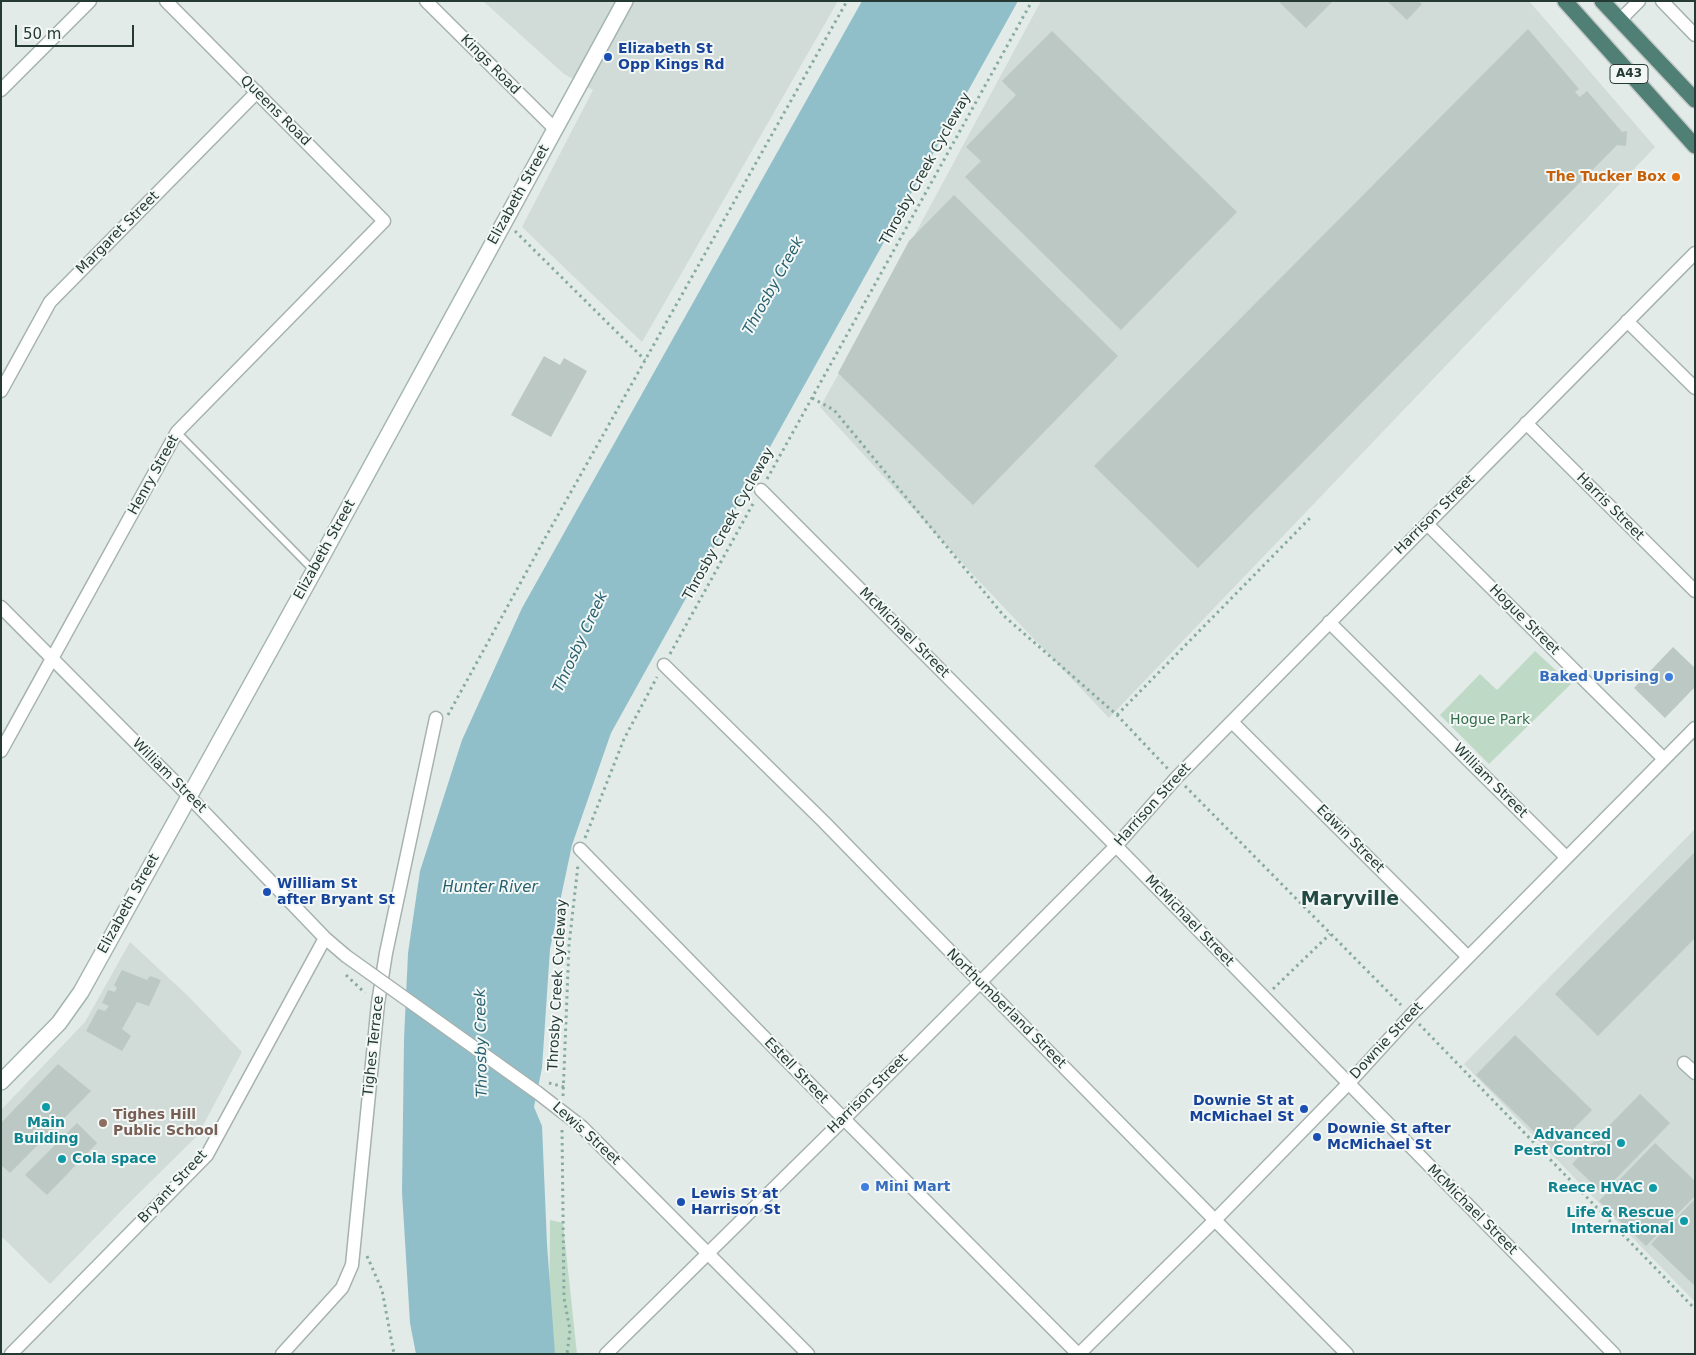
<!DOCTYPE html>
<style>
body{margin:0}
#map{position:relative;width:1696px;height:1355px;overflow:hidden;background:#e3ebe8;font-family:"DejaVu Sans",sans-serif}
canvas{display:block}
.frame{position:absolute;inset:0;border:2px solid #253a35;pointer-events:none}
.scale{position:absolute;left:15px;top:25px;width:119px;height:22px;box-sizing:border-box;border:2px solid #253a35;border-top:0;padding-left:6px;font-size:15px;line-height:18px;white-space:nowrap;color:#253a35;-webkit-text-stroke:4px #f3f8f6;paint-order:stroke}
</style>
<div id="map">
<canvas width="1696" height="1355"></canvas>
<div class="frame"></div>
<div class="scale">50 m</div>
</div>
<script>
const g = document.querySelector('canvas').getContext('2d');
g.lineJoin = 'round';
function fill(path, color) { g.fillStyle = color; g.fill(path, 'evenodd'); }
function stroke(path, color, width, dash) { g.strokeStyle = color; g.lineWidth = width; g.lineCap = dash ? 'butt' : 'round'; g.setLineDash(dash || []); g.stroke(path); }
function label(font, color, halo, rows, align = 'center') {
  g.font = font + ' "DejaVu Sans",sans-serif'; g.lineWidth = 4; g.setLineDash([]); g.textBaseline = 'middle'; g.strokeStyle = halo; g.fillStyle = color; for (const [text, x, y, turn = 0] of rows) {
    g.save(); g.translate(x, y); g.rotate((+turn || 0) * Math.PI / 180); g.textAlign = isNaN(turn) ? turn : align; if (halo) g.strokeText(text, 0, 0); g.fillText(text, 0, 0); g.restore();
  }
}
fill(new Path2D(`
 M483,1H838L642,342L522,227L593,90L564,74Z
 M1041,1H1529L1655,147L1109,718L978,580L820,407L860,336Z
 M1695,829V1302L1464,1064Z
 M130,942L188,996L242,1052L198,1135L129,1203L50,1284L1,1236V1110L85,1022Z`), '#d1dbd7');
fill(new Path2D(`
 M1535,651L1571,684L1489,764L1440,715L1480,674L1497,690Z
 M550,1220L563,1223L577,1354H555L549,1317Z`), '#bedac7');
fill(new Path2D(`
 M862,1H1018L611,733L572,845L550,949L542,1068L534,1107L542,1126L547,1244L555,1354H416L410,1323L402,1192L404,1039L408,953L420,871L462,740L522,608Z`), '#91bfc9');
fill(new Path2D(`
 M1278,1H1333L1306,28Z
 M1387,1H1418L1422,4L1407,20Z
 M1528,29L1579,89L1575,92L1580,97L1587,91L1622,132L1627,131L1626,146L1617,145L1198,568L1094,466Z
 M1052,31L1237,212L1121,330L965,177L981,161L966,147L1016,95L1002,81Z
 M954,195L1118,356L973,505L838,373L909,241Z
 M544,356L560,365L564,358L587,371L551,437L511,415Z
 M1673,647L1695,668V687L1665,718L1634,688Z
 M1695,852V938L1598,1036L1555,994Z
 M122,970L147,980L150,976L161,980L149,1006L137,1002L122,1029L131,1036L122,1051L86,1031L98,1009L105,1011L109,1006L102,1003L108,990L115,992L117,988L114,985Z
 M1515,1035L1592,1110L1553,1150L1476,1075Z
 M58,1064L91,1091L10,1173L1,1165V1123Z
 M1640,1094L1670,1123L1602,1193L1572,1164Z
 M77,1123L97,1143L47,1195L25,1175Z
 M1655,1143L1695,1181V1196L1646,1246L1599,1201Z
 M1695,1199V1286L1651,1244Z`), '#bcc8c4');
const service = new Path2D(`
 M177,432L313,570`);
const minor = new Path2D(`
 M426,1L555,129
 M1662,1L1695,35
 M1619,21L1639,1
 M1,90L90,1
 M1627,321L1695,388
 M1,391L50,302L257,92
 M1526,423L1695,591
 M761,490L1116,846L1614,1354
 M1427,524L1664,759
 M1,607L178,785L325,938L346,956
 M1329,622L1566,857
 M664,665L824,822L980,982L1347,1354
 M1232,722L1468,957
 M1,751L177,432L384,221L166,1
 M580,849L844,1119L1078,1354
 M1684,1063L1695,1073
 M538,1093L582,1127L808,1354
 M11,1354L207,1155L325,938
 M282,1354L342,1288L352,1265L378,1003L386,953L436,718
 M606,1354L844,1119L1116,846L1177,777L1695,253
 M1079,1354L1216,1219L1348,1084L1411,1015L1695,728`);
const secondary = new Path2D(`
 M1,1082L59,1023L81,992L314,571L625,1`);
const trunk = new Path2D(`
 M1565,1L1695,146
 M1602,1L1695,100`);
stroke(service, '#a6b2af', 9);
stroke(minor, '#a6b2af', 15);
stroke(secondary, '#a3b5b0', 18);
stroke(trunk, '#c2c8c6', 18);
stroke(new Path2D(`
 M515,231L645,360
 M812,398L834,410L1004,616L1117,715L1168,769
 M767,479L1032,1
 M670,654L754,502
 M448,715L544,540L847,1
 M1117,715L1312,516
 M1185,786L1401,1005
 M585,838L624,739L657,677
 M346,975L365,993
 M1273,989L1330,934
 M1419,1024L1695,1309
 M549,1083L564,1087
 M563,1096L569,945L578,865
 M562,1130L564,1298L570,1330L567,1354
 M367,1256L382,1290L394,1354`), '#87aba1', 3, [2.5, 4]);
stroke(service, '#fff', 6);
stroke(minor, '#fff', 12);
stroke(secondary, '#fff', 15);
stroke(trunk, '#507f76', 15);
const minorBridge = new Path2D(`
 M346,956L538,1093`);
stroke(minorBridge, '#a6b2af', 15, []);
stroke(minorBridge, '#fff', 12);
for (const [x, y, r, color] of [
 [608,57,5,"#1a4fb4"],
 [1676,177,5,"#e8710a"],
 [1669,677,5,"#3f7fe0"],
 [267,892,5,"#1a4fb4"],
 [46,1107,5,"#0f9aa8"],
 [1304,1109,5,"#1a4fb4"],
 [103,1123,5,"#8d6e63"],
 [1317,1137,5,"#1a4fb4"],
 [1621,1143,5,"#0f9aa8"],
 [62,1159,5,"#0f9aa8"],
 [865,1187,5,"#3f7fe0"],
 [1653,1188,5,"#0f9aa8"],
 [681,1202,5,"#1a4fb4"],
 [1684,1221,5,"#0f9aa8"]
]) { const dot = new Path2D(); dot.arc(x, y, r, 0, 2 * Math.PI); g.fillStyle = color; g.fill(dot); stroke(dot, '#f3f8f6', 2); }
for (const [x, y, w] of [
 [1629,74,38]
]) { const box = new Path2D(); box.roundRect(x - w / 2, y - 9.5, w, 19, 4); g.fillStyle = '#f3f8f6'; g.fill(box); stroke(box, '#253a35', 1); }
label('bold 12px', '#253a35', null, [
 ["A43",1629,74]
]);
label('bold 14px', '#164399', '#f3f8f6', [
 ["Elizabeth St",618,49],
 ["Opp Kings Rd",618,65],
 ["William St",277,884],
 ["after Bryant St",277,900],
 ["Downie St at",1294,1101,"right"],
 ["McMichael St",1294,1117,"right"],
 ["Downie St after",1327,1129],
 ["McMichael St",1327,1145],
 ["Lewis St at",691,1194],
 ["Harrison St",691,1210]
], 'left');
label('14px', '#253a35', '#f3f8f6', [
 ["Kings Road",490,65,45],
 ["Queens Road",275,111,45],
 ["Throsby Creek Cycleway",926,169,-61],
 ["Elizabeth Street",519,195,-61],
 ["Margaret Street",118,233,-45],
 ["Henry Street",154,475,-61],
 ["Harris Street",1610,507,45],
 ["Harrison Street",1435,515,-45],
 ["Throsby Creek Cycleway",729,524,-61],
 ["Elizabeth Street",325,550,-61],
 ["Hogue Street",1524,620,45],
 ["McMichael Street",904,633,45],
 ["William Street",169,776,45],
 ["William Street",1490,781,45],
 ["Harrison Street",1153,805,-48],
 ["Edwin Street",1350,839,45],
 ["Elizabeth Street",129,904,-61],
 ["McMichael Street",1189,921,46],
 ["Throsby Creek Cycleway",558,985,-87],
 ["Northumberland Street",1006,1009,45],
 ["Downie Street",1387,1041,-47],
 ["Tighes Terrace",374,1046,-84],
 ["Estell Street",796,1071,46],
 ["Harrison Street",868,1094,-45],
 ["Lewis Street",586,1134,42],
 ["Bryant Street",173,1187,-47],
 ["McMichael Street",1472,1210,45]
]);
label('bold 14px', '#c56008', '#f3f8f6', [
 ["The Tucker Box",1666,177]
], 'right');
label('bold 14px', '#366cbe', '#f3f8f6', [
 ["Baked Uprising",1659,677],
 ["Mini Mart",875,1187,"left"]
], 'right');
label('14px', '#346c4c', '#f3f8f6', [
 ["Hogue Park",1490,720]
]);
label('bold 14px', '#785e54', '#f3f8f6', [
 ["Tighes Hill",113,1115],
 ["Public School",113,1131]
], 'left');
label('bold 14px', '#0d838f', '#f3f8f6', [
 ["Main",46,1123,"center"],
 ["Building",46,1139,"center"],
 ["Advanced",1611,1135],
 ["Pest Control",1611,1151],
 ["Cola space",72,1159,"left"],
 ["Reece HVAC",1643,1188],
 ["Life & Rescue",1674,1213],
 ["International",1674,1229]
], 'right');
label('italic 15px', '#26606f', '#f3f8f6', [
 ["Throsby Creek",774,286,-61],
 ["Throsby Creek",581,642,-65],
 ["Hunter River",490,888],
 ["Throsby Creek",482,1043,-91]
]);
label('bold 19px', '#234a42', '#f3f8f6', [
 ["Maryville",1350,900]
]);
</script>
